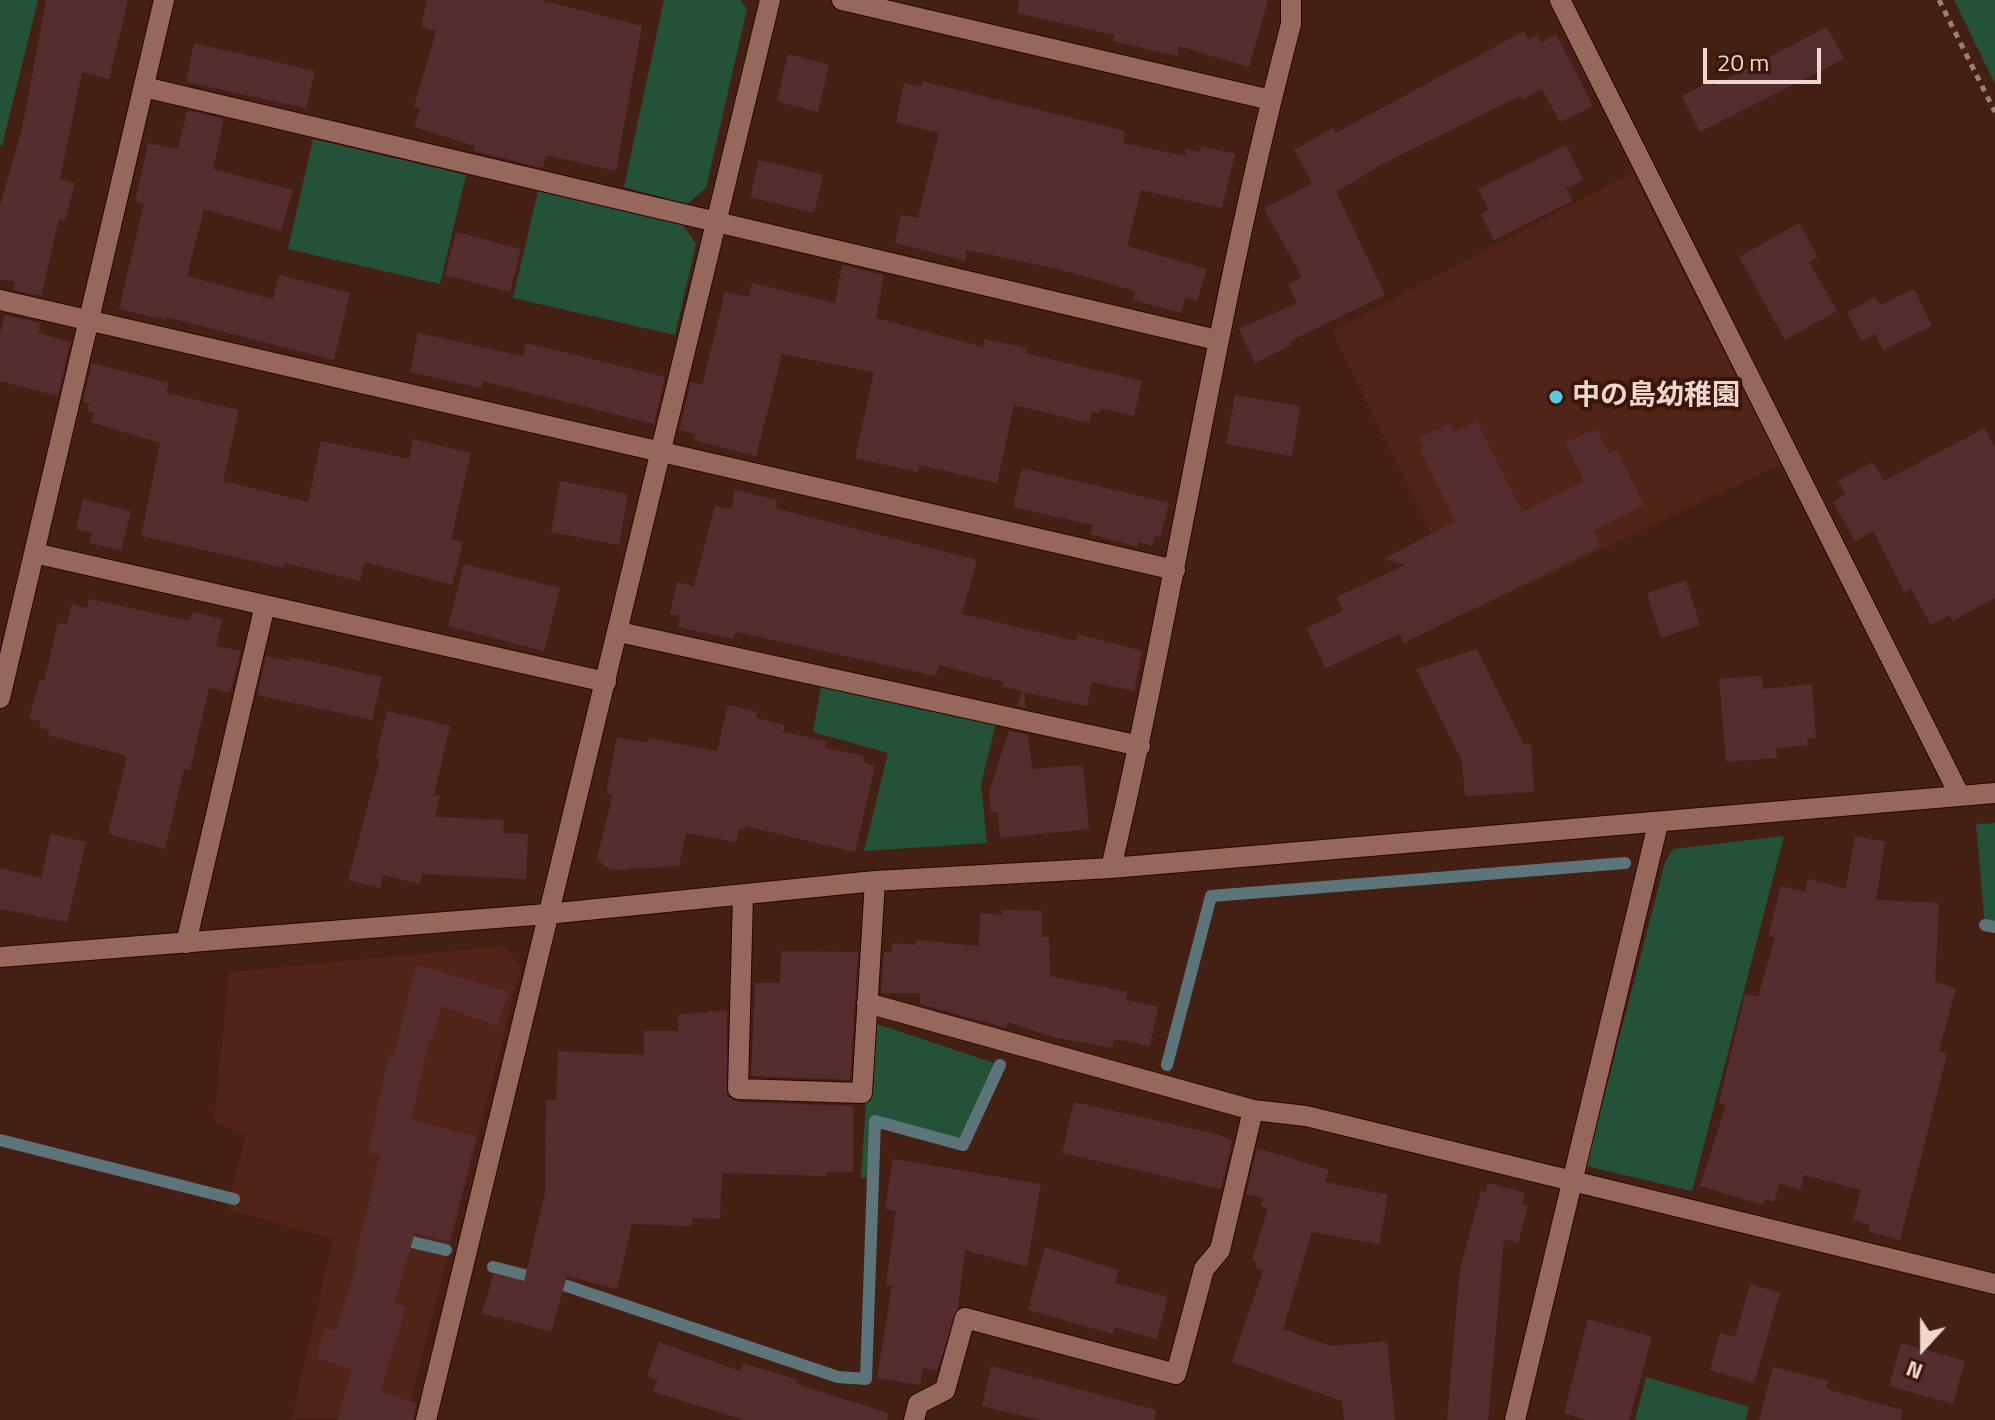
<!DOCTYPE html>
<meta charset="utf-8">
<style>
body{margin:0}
#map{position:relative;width:1995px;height:1420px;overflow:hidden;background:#441f14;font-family:"Titillium Web",sans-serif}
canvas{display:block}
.north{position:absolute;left:1883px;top:1308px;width:80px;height:80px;-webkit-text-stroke:6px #39150a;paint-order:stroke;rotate:201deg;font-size:22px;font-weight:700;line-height:32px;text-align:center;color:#efd6ce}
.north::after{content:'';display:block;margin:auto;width:28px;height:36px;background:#efd6ce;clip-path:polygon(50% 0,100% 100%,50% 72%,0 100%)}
.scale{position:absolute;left:1703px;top:48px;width:118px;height:36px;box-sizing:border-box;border:4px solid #efd6ce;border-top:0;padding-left:10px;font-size:24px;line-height:28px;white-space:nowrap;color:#efd6ce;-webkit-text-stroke:6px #39150a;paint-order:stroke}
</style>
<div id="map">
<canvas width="1995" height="1420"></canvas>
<div class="north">N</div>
<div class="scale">20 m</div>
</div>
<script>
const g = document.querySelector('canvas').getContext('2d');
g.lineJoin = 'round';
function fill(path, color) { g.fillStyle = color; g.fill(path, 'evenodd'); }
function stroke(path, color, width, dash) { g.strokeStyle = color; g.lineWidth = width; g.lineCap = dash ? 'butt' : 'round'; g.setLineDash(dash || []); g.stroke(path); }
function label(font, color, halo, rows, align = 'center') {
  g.font = font + ' "Titillium Web","Noto Sans JP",sans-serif'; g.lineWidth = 8; g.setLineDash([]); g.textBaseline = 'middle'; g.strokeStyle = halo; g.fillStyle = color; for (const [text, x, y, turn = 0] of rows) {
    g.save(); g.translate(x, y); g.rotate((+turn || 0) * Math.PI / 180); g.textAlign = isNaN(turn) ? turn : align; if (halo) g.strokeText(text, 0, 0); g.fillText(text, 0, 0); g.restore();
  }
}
fill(new Path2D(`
 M1632,173L1781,464L1470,612L1332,331Z
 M504,946L521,966L406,1420L292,1418L333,1239L227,1209L246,1136L214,1121L229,972Z`), '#502416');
fill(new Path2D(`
 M0,0H38L2,146L0,145Z
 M664,0H740L747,9L706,188L687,204L624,187Z
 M1954,0H1995V84Z
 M313,139L466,175L440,284L288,249Z
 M538,191L683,225L696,244L675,335L513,298Z
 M821,686L996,723L981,784L987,843L864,851L888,753L813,732Z
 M1995,823V927L1985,925L1976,824Z
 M1784,836L1692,1191L1586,1166L1665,862L1673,849Z
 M871,1022L1000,1065L963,1145L875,1121V1178H861Z
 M1646,1377L1749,1407L1745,1420H1635Z`), '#245239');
stroke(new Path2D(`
 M1985,925L1995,927
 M1167,1065L1211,896L1625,863
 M0,1140L234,1199
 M399,1239L446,1250
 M493,1267L567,1286L838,1377L866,1379L875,1121L963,1145L1000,1065`), '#5c757b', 12);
fill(new Path2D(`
 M46,0H128L109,79L82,72L60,179L75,183L65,220L59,219L41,296L13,290L15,282L0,279V206L22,129Z
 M427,0H540L642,26L616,171L546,155L543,168L474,151L475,146L414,127L420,108L414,107L436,31L421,27Z
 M1019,0H1268L1249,67L1179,46L1177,56L1113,41L1114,35L1018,13Z
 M1827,27L1844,59L1700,132L1682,96L1710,81L1713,86Z
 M1524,31L1529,40L1537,35L1541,43L1556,34L1593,106L1560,122L1542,89L1522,100L1520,96L1390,160L1336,192L1385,295L1290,341L1292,345L1255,363L1239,329L1297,303L1288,284L1302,277L1264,209L1312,183L1294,150L1333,127L1336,133Z
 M194,43L315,71L306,108L186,82Z
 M788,54L829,65L818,112L777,101Z
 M922,81L1125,131L1123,143L1185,156L1186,149L1200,152L1201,146L1235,154L1222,208L1141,190L1127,246L1207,269L1197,301L1186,297L1181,313L1133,300L1135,291L1058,269L967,250L965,261L895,243L901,215L918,218L939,133L896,122L904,83L921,87Z
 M187,110L224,119L213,169L293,190L281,231L204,209L187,276L273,299L279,275L350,293L334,360L166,317V320L119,309L144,204L135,202L148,143L178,149Z
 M1566,145L1583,180L1566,188L1573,201L1494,240L1481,214L1489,210L1478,189Z
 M759,160L823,175L814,213L750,197Z
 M1799,223L1818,257L1809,262L1837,311L1785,340L1739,257Z
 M456,232L521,249L510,292L445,275Z
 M842,265L884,275L876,318L983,347L984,339L1027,348L1025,353L1142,381L1134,416L1101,408L1100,413L1092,411L1089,423L1014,405L997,483L920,465L918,472L855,458L874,372L782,354L756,456L694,440L696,434L679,430L691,382L702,385L725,292L749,297L752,283L835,303Z
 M1914,289L1932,326L1883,350L1875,334L1861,341L1847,312L1875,297L1880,305Z
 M5,315L41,323L38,333L70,342L58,396L0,381V333Z
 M418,333L523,356L526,343L665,377L654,424L483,381L481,388L410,372Z
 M92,363L169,383L166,393L239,410L223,481L308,502L321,441L409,459L413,439L471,453L451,539L463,542L452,585L365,562L360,581L285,563L284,568L141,536L160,443L91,422L94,412L87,411L89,404L83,402Z
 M1235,395L1300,406L1292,456L1226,444Z
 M1477,421L1522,512L1584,481L1565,443L1596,429L1609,454L1617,450L1644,505L1593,531L1600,546L1404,643L1399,634L1326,668L1306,628L1343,611L1337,597L1405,565L1384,559L1455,521L1420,450L1424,448L1419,438L1450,423L1455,432Z
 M1985,428L1995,448V598L1953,621L1950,615L1931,625L1911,589L1905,593L1873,531L1855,541L1833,502L1846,494L1838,481L1872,462L1884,481Z
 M1022,468L1169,503L1160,537L1155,536L1152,546L1138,542L1137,547L1090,534L1093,525L1013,507Z
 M560,481L628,494L619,545L551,532Z
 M735,490L777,500L775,508L977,560L962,614L1076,641L1078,634L1142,651L1134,691L1092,682L1087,706L1024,692L1026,708L1017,706L1022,691L1002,687L1004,682L939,665L936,676L736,632L734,639L678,627L680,616L670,614L677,582L694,586L715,506L731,509Z
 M83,499L131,511L121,550L89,543L92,533L76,529Z
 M464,564L560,588L544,651L448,626Z
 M1686,580L1700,625L1661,638L1647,593Z
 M89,599L190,621L192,612L222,619L216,646L241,651L230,693L209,688L190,770L184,769L165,849L108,834L127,756L48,735L49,730L39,727L41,721L29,718L40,680L44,681L58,623L67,625L72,604L87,608Z
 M1477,649L1524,745L1531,744L1534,792L1465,796L1462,761L1416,669Z
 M266,656L289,661L290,657L382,677L372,720L257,695Z
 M1762,676L1763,689L1812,684L1816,738L1807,739L1808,745L1776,748L1777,758L1726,762L1719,679Z
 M728,705L757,712L756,718L785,725L783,732L826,741L825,748L864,756L863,762L875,766L855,852L745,826V830L739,829L736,842L686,833L679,866L610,870L597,859L613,795L606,793L617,737L648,743L649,738L717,751Z
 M387,711L450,726L434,795L440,796L435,817L504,820L503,833L528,834L526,879L422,874L420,884L383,875L380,888L348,880L380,759L376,758Z
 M1009,731L1028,735L1032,769L1083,765L1089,829L1000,838L998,812H991L989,792Z
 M51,834L86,842L67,922L0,909V868L41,878Z
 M1855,836L1885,842L1876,900L1939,903L1935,982L1956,988L1939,1051L1947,1054L1900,1240L1868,1231L1870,1225L1853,1220L1861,1190L1804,1175L1800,1190L1780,1183L1774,1202L1765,1199L1763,1205L1700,1186L1726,1105L1719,1103L1745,994L1758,997L1775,938L1768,936L1781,886L1805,892L1808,879L1846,889Z
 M1002,910L1042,911V937H1049L1050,976L1128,992L1126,1000L1158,1007L1150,1046L1114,1039L1112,1048L1053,1037L1008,1022L1006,1028L920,1004V993H881L884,952H892V943L916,945V940L979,946L980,913L1002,915Z
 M781,951L858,952L850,1080L751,1076L755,983H780Z
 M416,965L509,992L497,1026L441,1006L433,1040L429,1039L411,1120L476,1137L449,1242L415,1233L394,1303L406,1307L380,1392L417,1403L413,1420H337L352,1370L316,1357L326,1328L336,1331L357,1262L354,1261L380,1155L368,1152L389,1054L394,1055Z
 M727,1010V1096L738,1102L853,1106V1172H827L826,1176L722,1173L720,1219L692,1218V1226L632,1224L617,1289L567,1276L551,1332L482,1313L494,1273L524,1281L545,1194L546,1100H556L558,1051L644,1055V1031H679L677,1015Z
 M1074,1102L1220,1135L1232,1141L1221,1189L1062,1153Z
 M1257,1148L1329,1170L1325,1182L1388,1195L1379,1244L1312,1232L1283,1329L1331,1346L1387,1341L1395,1420H1344L1342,1401L1232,1362L1263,1271L1255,1268L1257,1262L1252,1260L1268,1208L1261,1206L1263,1198L1246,1194Z
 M893,1159L1041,1184L1027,1267L965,1250L958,1308L937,1370L923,1368L920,1385L877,1378L892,1286L886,1285L896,1211L885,1209Z
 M1488,1183L1525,1193L1522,1204L1528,1206L1518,1243L1504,1239L1488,1420H1447L1460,1269L1481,1191L1486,1192Z
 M1045,1247L1118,1270L1115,1283L1168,1297L1157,1339L1114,1327L1113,1334L1028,1310Z
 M1750,1284L1780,1293L1754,1383L1710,1370L1720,1333L1735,1337Z
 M1588,1319L1652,1337L1629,1420H1587L1564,1413Z
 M659,1342L740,1371L743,1363L798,1380L796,1384L888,1413L887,1420H745L653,1392L658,1380L647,1376Z
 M1901,1343L1965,1361L1953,1404L1889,1386Z
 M991,1366L1156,1410L1155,1420H1039L982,1406Z
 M1773,1367L1828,1381L1826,1389L1902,1410L1901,1420H1759Z`), '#562d2f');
const minor = new Path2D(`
 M842,0L1271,100
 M1560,0L1960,796
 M144,87L1217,340
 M0,300L1175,570
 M34,553L606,682
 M619,632L1140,746
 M0,698L164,0
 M1111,868C1177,588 1217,303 1291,24V0
 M743,894L738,1089L862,1093L875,881
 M186,943L265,605
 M0,957L547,914L875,881L1111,868L1995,793
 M867,1003L1253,1110L1306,1116L1995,1284
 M426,1420L770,0
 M914,1420L918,1404L945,1390L965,1318L1176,1374L1204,1269L1220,1250L1253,1110
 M1515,1420L1658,824`);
stroke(minor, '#290600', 22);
stroke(new Path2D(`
 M1939,0L1995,112`), '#9e7f75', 5, [6, 6]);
stroke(minor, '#95685b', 20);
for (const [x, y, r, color] of [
 [1556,397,8,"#59c8e5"]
]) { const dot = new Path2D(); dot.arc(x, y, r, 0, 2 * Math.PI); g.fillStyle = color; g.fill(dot); stroke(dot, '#39150a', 3); }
label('bold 28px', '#efd6ce', '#39150a', [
 ["中の島幼稚園",1572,397]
], 'left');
</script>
